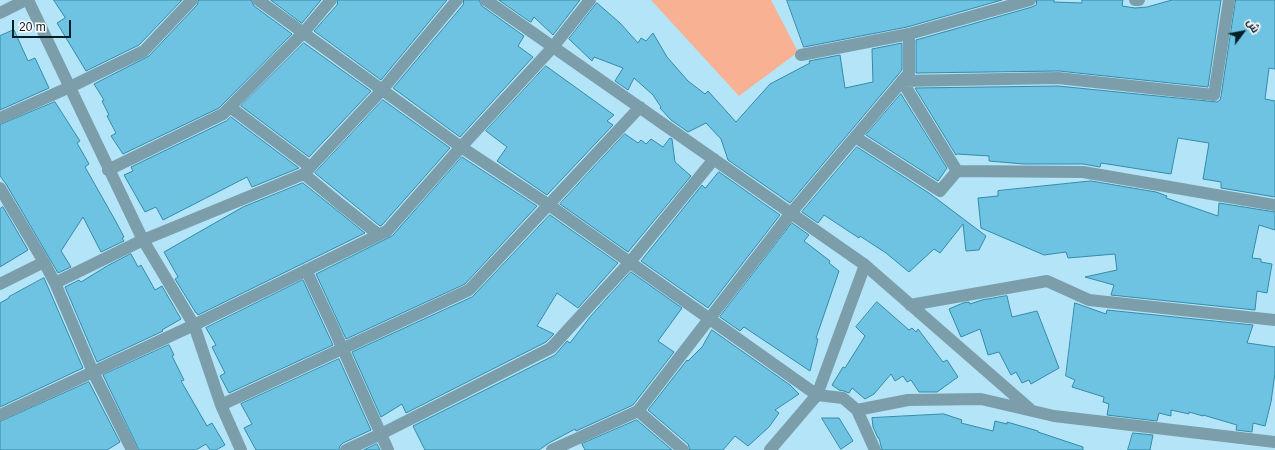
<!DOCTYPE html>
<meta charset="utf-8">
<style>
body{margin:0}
#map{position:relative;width:1275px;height:450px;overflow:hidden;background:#b4e4f8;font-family:Arial,Cairo,sans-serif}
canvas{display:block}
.north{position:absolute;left:1223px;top:12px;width:40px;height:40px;-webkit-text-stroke:3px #fcfcfc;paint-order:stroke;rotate:58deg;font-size:11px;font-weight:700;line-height:16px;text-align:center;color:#041f28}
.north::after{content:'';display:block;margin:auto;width:14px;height:18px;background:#041f28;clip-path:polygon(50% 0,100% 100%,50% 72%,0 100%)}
.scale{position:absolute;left:12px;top:20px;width:59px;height:18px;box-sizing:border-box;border:2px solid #041f28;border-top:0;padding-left:5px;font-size:12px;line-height:14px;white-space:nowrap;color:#041f28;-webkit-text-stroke:3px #fcfcfc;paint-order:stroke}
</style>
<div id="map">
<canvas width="1275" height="450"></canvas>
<div class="north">ش</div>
<div class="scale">20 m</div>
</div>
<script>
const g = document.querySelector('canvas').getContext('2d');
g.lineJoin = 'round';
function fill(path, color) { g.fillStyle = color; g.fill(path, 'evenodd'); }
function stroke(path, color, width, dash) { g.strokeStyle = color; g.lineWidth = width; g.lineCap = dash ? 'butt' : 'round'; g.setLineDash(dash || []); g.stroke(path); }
fill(new Path2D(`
 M651,0H771L798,52L739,96Z`), '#f8b192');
const building = new Path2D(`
 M54,0H182L139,45L86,71L57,23L65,18Z
 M199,0H251L254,6L292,34L219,108L123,154L111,136L116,133L107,116L109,115L102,101L104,100L94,84L149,56L197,5Z
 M271,0H321L302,23Z
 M338,0H447L381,80L314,31L337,5Z
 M464,0H479L482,6L524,36L518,46L533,57L460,137L393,88L463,5Z
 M499,0H580L553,35L534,17L531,22Z
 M787,0H1002L907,27L804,47Z
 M1037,0H1054V2L1082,3V0H1123L1122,6L1135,8L1147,7L1172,0H1221L1208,87L1059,71L916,73V40L1032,7L1036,5Z
 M1236,0H1275V69L1269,68L1265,99L1275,101V197L1221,188V182L1203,179L1209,143L1178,138L1171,174L1101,163L1100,167L1083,164H1024L989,161V156L957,154L956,155L915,88L1058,86L1217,102L1220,100L1221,96Z
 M597,3L620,23L638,43L641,38L646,41L653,33L667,57L688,81L705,94L708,91L736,122L770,84L810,63L809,61L840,55L845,88L873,82L872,49L902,43V70L790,203L728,160L721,139L706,123L688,132L671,120L660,108L661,107L653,95L634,78L628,90L615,81L623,68L594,57L592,61L569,39Z
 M14,30L28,61L35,58L49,88L0,110V36Z
 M304,43L371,91L309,157L241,106Z
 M546,66L614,115L607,121L613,125L547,195L497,161L507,147L486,131Z
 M901,94L947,168L938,181L866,135Z
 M383,100L450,148L382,225L380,226L315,173Z
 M55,102L80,141L77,143L89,164L85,167L115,220L124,237L122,238L124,241L101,252L83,217L61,251L71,267L58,273L6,184L0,176V125Z
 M231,117L299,168L252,187L247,177L163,220L156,207L145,212L124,175L133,171L131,167L226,121Z
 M625,134L638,143L641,140L646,144L651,139L663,147L670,138L672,139L675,162L691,176L628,252L560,204Z
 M857,147L929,193L986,236L979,250L966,251L963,224L940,253L934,249L909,272L886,253L860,236L859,238L824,215L818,223L802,212Z
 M462,157L537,206L465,284L346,339L316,274L392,236Z
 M719,172L780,215L708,308L641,261L702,185L705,188Z
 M1091,181L1156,192L1167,196L1166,198L1218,216L1219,203L1275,212V230L1259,225L1252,258L1261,259V262L1272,264L1267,293L1257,291L1255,310L1111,295L1114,285L1085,277L1117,270L1115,254L1068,258L1066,252L1044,255L981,228L978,198L998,196V191Z
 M303,183L365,233L198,315L197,313H196L175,279L178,277L164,252L243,207Z
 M3,207L28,250L0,267V209Z
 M550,215L618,263L578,308L557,293L537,326L554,334L546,342L406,413L402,404L381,417L352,352L472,297Z
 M792,223L809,235L804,241L830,261L829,263L839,271L816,338L818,339L810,371L744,327L740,331L720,317Z
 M131,254L138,267L141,265L155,290L162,286L181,319L162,330L163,331L97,362L65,287L79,280L81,282L107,266Z
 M631,272L682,308L658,341L674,352L633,405L576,431L575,429L549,443L539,450H425L413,426L555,355L567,341L570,343L590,317Z
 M44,278L83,368L0,407V303L9,298V297Z
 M303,280L333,345L229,393L220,376L225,373L212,347L216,345L206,328Z
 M1007,296L1012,317L1037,311L1059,368L1031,384L1029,380L1022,383L1016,372L1011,375L999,352L988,355L980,329L961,337L949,309L963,303L969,302L970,304L982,300Z
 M877,302L909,330L912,328L916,332L918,329L943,362L947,360L958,377L937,392H919L911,380L907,382L903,376L895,381L891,374L874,394L865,399L852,388L849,393L844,391L839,390L832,385L843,367L845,368L865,336L856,327Z
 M1075,303L1106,314L1107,310L1253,325L1247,343L1275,347V373L1271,402L1265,426L1253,423L1252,432L1236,430L1237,425L1203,415V416L1189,412V414L1171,410V416L1159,413L1157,421L1107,415L1109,404L1103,402L1104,397L1072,387L1075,380L1066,376Z
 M712,330L790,385L799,394L775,410L779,413L769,427L748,446L735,436L723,450H690L688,444L648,410L687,360L688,361L702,347Z
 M169,345L174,355L172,356L184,380L181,381L207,426L212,423L225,445L216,450H210L206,444L196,450H139L103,375Z
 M339,359L371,430L343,443L340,446L339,450H256L244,428L252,424L241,404Z
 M89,382L120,442L107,450H0V422Z
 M944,414L962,420L961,423L993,431L995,421L1007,424V422L1038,431V432L1083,447V450H882L879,438H878L873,427L872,418Z
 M822,418H839L853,441L841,449Z
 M637,420L672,450H585L582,444Z
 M1133,433L1153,435L1150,450H1128Z
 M377,444L380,450H364Z`);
fill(building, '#6ec2e2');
stroke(building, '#338ba9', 1);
stroke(new Path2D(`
 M28,0L143,240L194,325L221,405L241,450
 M258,0L461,147L549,205L817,395L843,398L857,410L908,400L981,399L1054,416L1275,442
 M486,0L865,265L1030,409
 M1135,0H1139
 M0,13L26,0
 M801,55L909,34L1030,0
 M902,81L1058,78L1214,95L1229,0
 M902,81L957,171
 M230,107L310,167
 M0,118L70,87L144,51L192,0
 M855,137L940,191L957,171L1083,172L1275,205
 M108,170L223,114L304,32L331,0
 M304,174L340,204L379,235
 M0,188L44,262L55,283L93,372L132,450
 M306,270L332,325L388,450
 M55,283L143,240L304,174L382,90L457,0
 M0,284L44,262
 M910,305L1047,281L1089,300L1275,320
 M221,405L469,290L640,107
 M857,410L875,450
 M638,411L683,450
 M0,415L194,325L387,231L461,147L553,47L590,0
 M346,450L381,434L551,348L630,262L714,159
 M552,450L638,411L791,213L909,73V34
 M770,450L817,395L865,265`), '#7c9eab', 12);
</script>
